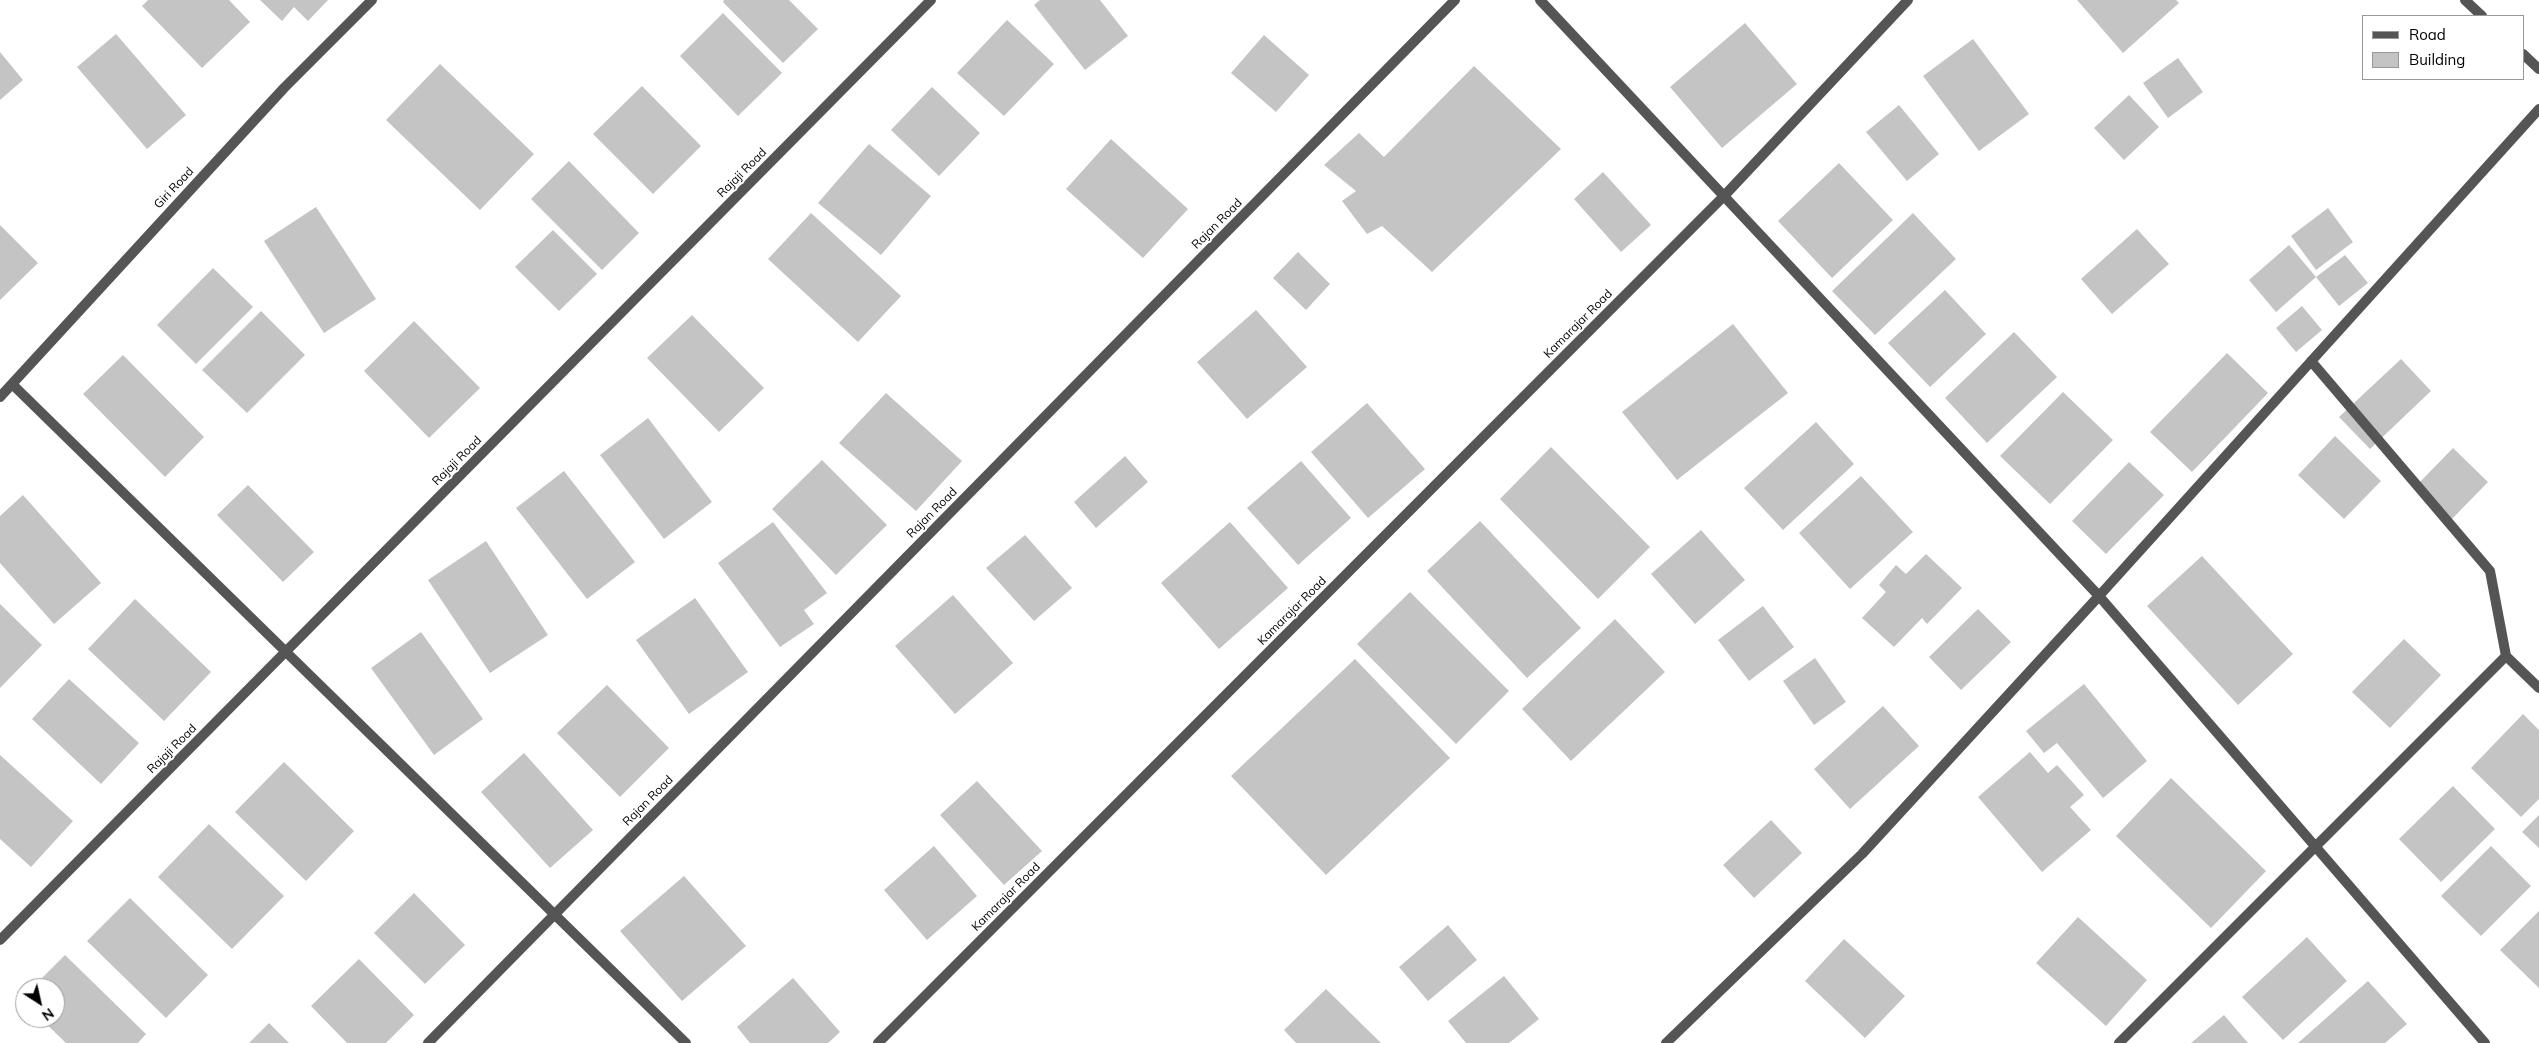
<!DOCTYPE html>
<style>
body{margin:0}
#map{position:relative;width:2539px;height:1043px;overflow:hidden;background:#fff;font-family:Mulish,sans-serif}
canvas{display:block}
.legend{position:absolute;left:2362px;top:15px;width:162px;height:65px;box-sizing:border-box;background:#fff;border:1px solid #999;margin:0;padding:6px 9px;list-style:none;font-size:15px;color:#000}
.legend li{display:flex;align-items:center;gap:10px;height:25px}
.legend b{width:25px;border:1px solid #999}
.north{position:absolute;left:15px;top:978px;width:50px;height:50px;box-sizing:border-box;background:#fff;border:1px solid #999;border-radius:50%;rotate:145deg;font-size:14px;font-weight:700;line-height:20px;text-align:center;color:#000}
.north::after{content:'';display:block;margin:auto;width:18px;height:22px;background:#000;clip-path:polygon(50% 0,100% 100%,50% 72%,0 100%)}
</style>
<div id="map">
<canvas width="2539" height="1043"></canvas>
<ul class="legend">
<li><b style="height:6px;background:#555"></b>Road</li>
<li><b style="height:14px;background:#c4c4c4"></b>Building</li>
</ul>
<div class="north">N</div>
</div>
<script>
const g = document.querySelector('canvas').getContext('2d');
g.lineJoin = 'round';
function fill(path, color) { g.fillStyle = color; g.fill(path, 'evenodd'); }
function stroke(path, color, width, dash) { g.strokeStyle = color; g.lineWidth = width; g.lineCap = dash ? 'butt' : 'round'; g.setLineDash(dash || []); g.stroke(path); }
function label(font, color, halo, rows, align = 'center') {
  g.font = font + ' Mulish,sans-serif'; g.lineWidth = 4; g.setLineDash([]); g.textBaseline = 'middle'; g.strokeStyle = halo; g.fillStyle = color; for (const [text, x, y, turn = 0] of rows) {
    g.save(); g.translate(x, y); g.rotate((+turn || 0) * Math.PI / 180); g.textAlign = isNaN(turn) ? turn : align; if (halo) g.strokeText(text, 0, 0); g.fillText(text, 0, 0); g.restore();
  }
}
fill(new Path2D(`
 M148,0H229L250,22L202,68L142,6Z
 M260,0H328L308,21L294,7L282,21Z
 M724,0H789L818,29L783,63L723,2Z
 M1040,0H1100L1128,36L1085,70L1034,5Z
 M2077,0H2176L2179,3L2123,53Z
 M723,13L782,73L738,116L680,56Z
 M1007,20L1054,64L1004,116L957,73Z
 M1745,23L1797,84L1722,148L1670,87Z
 M116,34L186,115L147,149L77,67Z
 M1264,35L1309,75L1276,112L1231,73Z
 M1973,39L2029,114L1979,151L1923,76Z
 M0,52L23,80L0,100Z
 M2178,58L2203,92L2168,118L2143,83Z
 M440,64L534,154L480,210L386,120Z
 M1474,66L1561,149L1432,272L1382,226L1367,234L1342,201L1356,191L1324,165L1359,133L1384,157Z
 M642,86L701,146L653,194L593,134Z
 M932,87L980,133L939,176L891,130Z
 M2129,95L2159,127L2124,160L2094,128Z
 M1899,105L1939,154L1907,181L1866,132Z
 M1111,139L1188,209L1143,258L1066,189Z
 M869,144L931,196L881,255L818,203Z
 M569,161L639,233L602,270L531,199Z
 M1839,163L1893,220L1832,278L1778,221Z
 M1603,172L1651,225L1621,252L1574,199Z
 M316,207L376,299L324,333L264,241Z
 M2328,208L2353,242L2316,270L2291,236Z
 M811,213L901,296L858,342L768,259Z
 M1913,213L1956,259L1875,335L1832,291Z
 M0,225L38,263L0,300Z
 M2137,229L2169,264L2112,314L2081,279Z
 M553,230L597,274L559,311L515,267Z
 M2289,245L2316,277L2276,312L2249,280Z
 M1298,252L1330,284L1306,310L1273,278Z
 M2345,255L2368,283L2339,306L2316,277Z
 M213,268L253,307L196,364L157,325Z
 M1945,290L1986,334L1930,387L1888,343Z
 M2302,306L2322,330L2296,352L2276,328Z
 M1256,310L1307,367L1247,419L1197,362Z
 M261,311L305,355L247,413L202,370Z
 M692,315L764,388L719,432L647,358Z
 M414,321L480,388L429,438L364,371Z
 M1733,324L1788,393L1677,480L1622,412Z
 M2014,332L2057,377L1987,443L1945,398Z
 M2227,353L2268,393L2192,472L2150,432Z
 M123,355L204,437L165,477L83,394Z
 M2401,359L2431,391L2370,449L2339,417Z
 M2063,392L2113,440L2050,504L2000,456Z
 M886,393L962,461L916,511L839,443Z
 M1367,403L1425,469L1368,518L1311,452Z
 M648,418L712,502L664,539L600,455Z
 M1816,422L1854,464L1783,530L1744,488Z
 M2335,436L2381,481L2344,519L2298,475Z
 M1551,447L1650,547L1598,599L1500,499Z
 M2453,448L2488,482L2452,519L2417,485Z
 M1125,456L1148,482L1096,528L1074,502Z
 M822,460L887,525L836,575L772,509Z
 M1301,461L1351,518L1298,565L1247,508Z
 M2129,462L2164,495L2106,554L2072,521Z
 M564,471L635,562L587,599L516,508Z
 M1861,476L1913,532L1850,589L1799,533Z
 M248,485L314,552L283,582L217,515Z
 M23,495L101,583L54,624L0,563V516Z
 M1480,521L1581,628L1527,678L1427,571Z
 M773,522L827,593L804,610L814,624L780,647L718,563Z
 M1230,522L1288,588L1219,649L1161,583Z
 M1701,530L1745,580L1695,624L1651,574Z
 M1025,535L1072,588L1034,621L986,568Z
 M486,541L548,635L490,673L428,580Z
 M1926,554L1962,588L1927,624L1922,618L1894,647L1862,618L1886,592L1879,585L1896,565L1906,574Z
 M2202,556L2293,654L2238,705L2147,606Z
 M1410,592L1509,691L1456,744L1357,644Z
 M953,595L1013,663L955,714L895,646Z
 M695,598L748,672L689,714L636,640Z
 M135,599L211,672L164,721L88,649Z
 M0,604L42,645L0,688Z
 M1763,606L1794,647L1749,681L1718,640Z
 M1978,609L2011,642L1961,690L1929,657Z
 M1615,619L1665,672L1571,761L1522,709Z
 M421,632L483,719L434,755L371,668Z
 M2404,639L2441,675L2390,728L2352,692Z
 M1815,658L1846,702L1814,725L1783,681Z
 M1355,659L1450,758L1326,875L1231,776Z
 M69,679L139,743L101,784L32,719Z
 M2084,684L2147,761L2103,798L2057,743L2044,753L2026,731Z
 M607,685L669,748L620,797L557,733Z
 M1883,706L1919,746L1850,809L1814,769Z
 M2523,714L2539,730V799L2521,817L2471,768Z
 M2030,752L2048,773L2057,765L2084,795L2070,807L2091,830L2042,872L1978,797Z
 M524,753L593,830L550,868L481,792Z
 M0,755L73,821L31,867L0,839Z
 M284,762L354,831L306,881L235,812Z
 M2171,778L2266,871L2211,928L2116,836Z
 M977,781L1042,851L1004,885L940,815Z
 M2453,786L2495,829L2441,882L2399,839Z
 M2539,815V848L2522,832Z
 M1771,820L1802,853L1754,898L1723,865Z
 M209,824L284,896L232,949L158,877Z
 M934,846L977,896L927,940L884,890Z
 M2491,846L2531,886L2481,936L2441,896Z
 M684,876L746,946L682,1001L620,931Z
 M414,893L465,945L425,984L374,933Z
 M130,898L208,975L166,1018L87,941Z
 M2539,911V988L2500,950Z
 M2078,917L2147,980L2106,1026L2036,963Z
 M1448,925L1477,960L1428,1001L1399,967Z
 M2307,937L2347,981L2283,1040L2242,997Z
 M1844,939L1905,996L1865,1038L1805,981Z
 M65,955L146,1034L138,1043H66L40,1018H55V988H32Z
 M359,959L414,1015L386,1043H347L311,1006Z
 M1504,976L1539,1019L1509,1043H1466L1448,1021Z
 M793,978L840,1032L828,1043H750L737,1027Z
 M2368,981L2407,1024L2385,1043H2298Z
 M1326,989L1381,1043H1296L1284,1030Z
 M2224,1015L2248,1043H2191Z
 M269,1023L289,1043H249Z`), '#c4c4c4');
stroke(new Path2D(`
 M1540,0L2099,596L1862,854L1666,1043
 M2465,0L2482,16
 M2523,54L2539,69
 M2311,361L2490,571L2506,656L2539,688
 M12,384L686,1043
 M0,397L284,88L372,0
 M0,940L931,0
 M428,1043L1455,0
 M878,1043L1724,196L1908,0
 M2119,1043L2506,656
 M2485,1043L2099,596L2539,109`), '#555', 10);
label('12px', '#000', '#fff', [
 ["Rajaji Road",742,173,-45],
 ["Giri Road",174,188,-47],
 ["Rajan Road",1217,224,-45],
 ["Kamarajar Road",1578,324,-45],
 ["Rajaji Road",457,461,-45],
 ["Rajan Road",932,513,-45],
 ["Kamarajar Road",1292,611,-45],
 ["Rajaji Road",172,749,-45],
 ["Rajan Road",648,801,-45],
 ["Kamarajar Road",1006,897,-45]
]);
</script>
